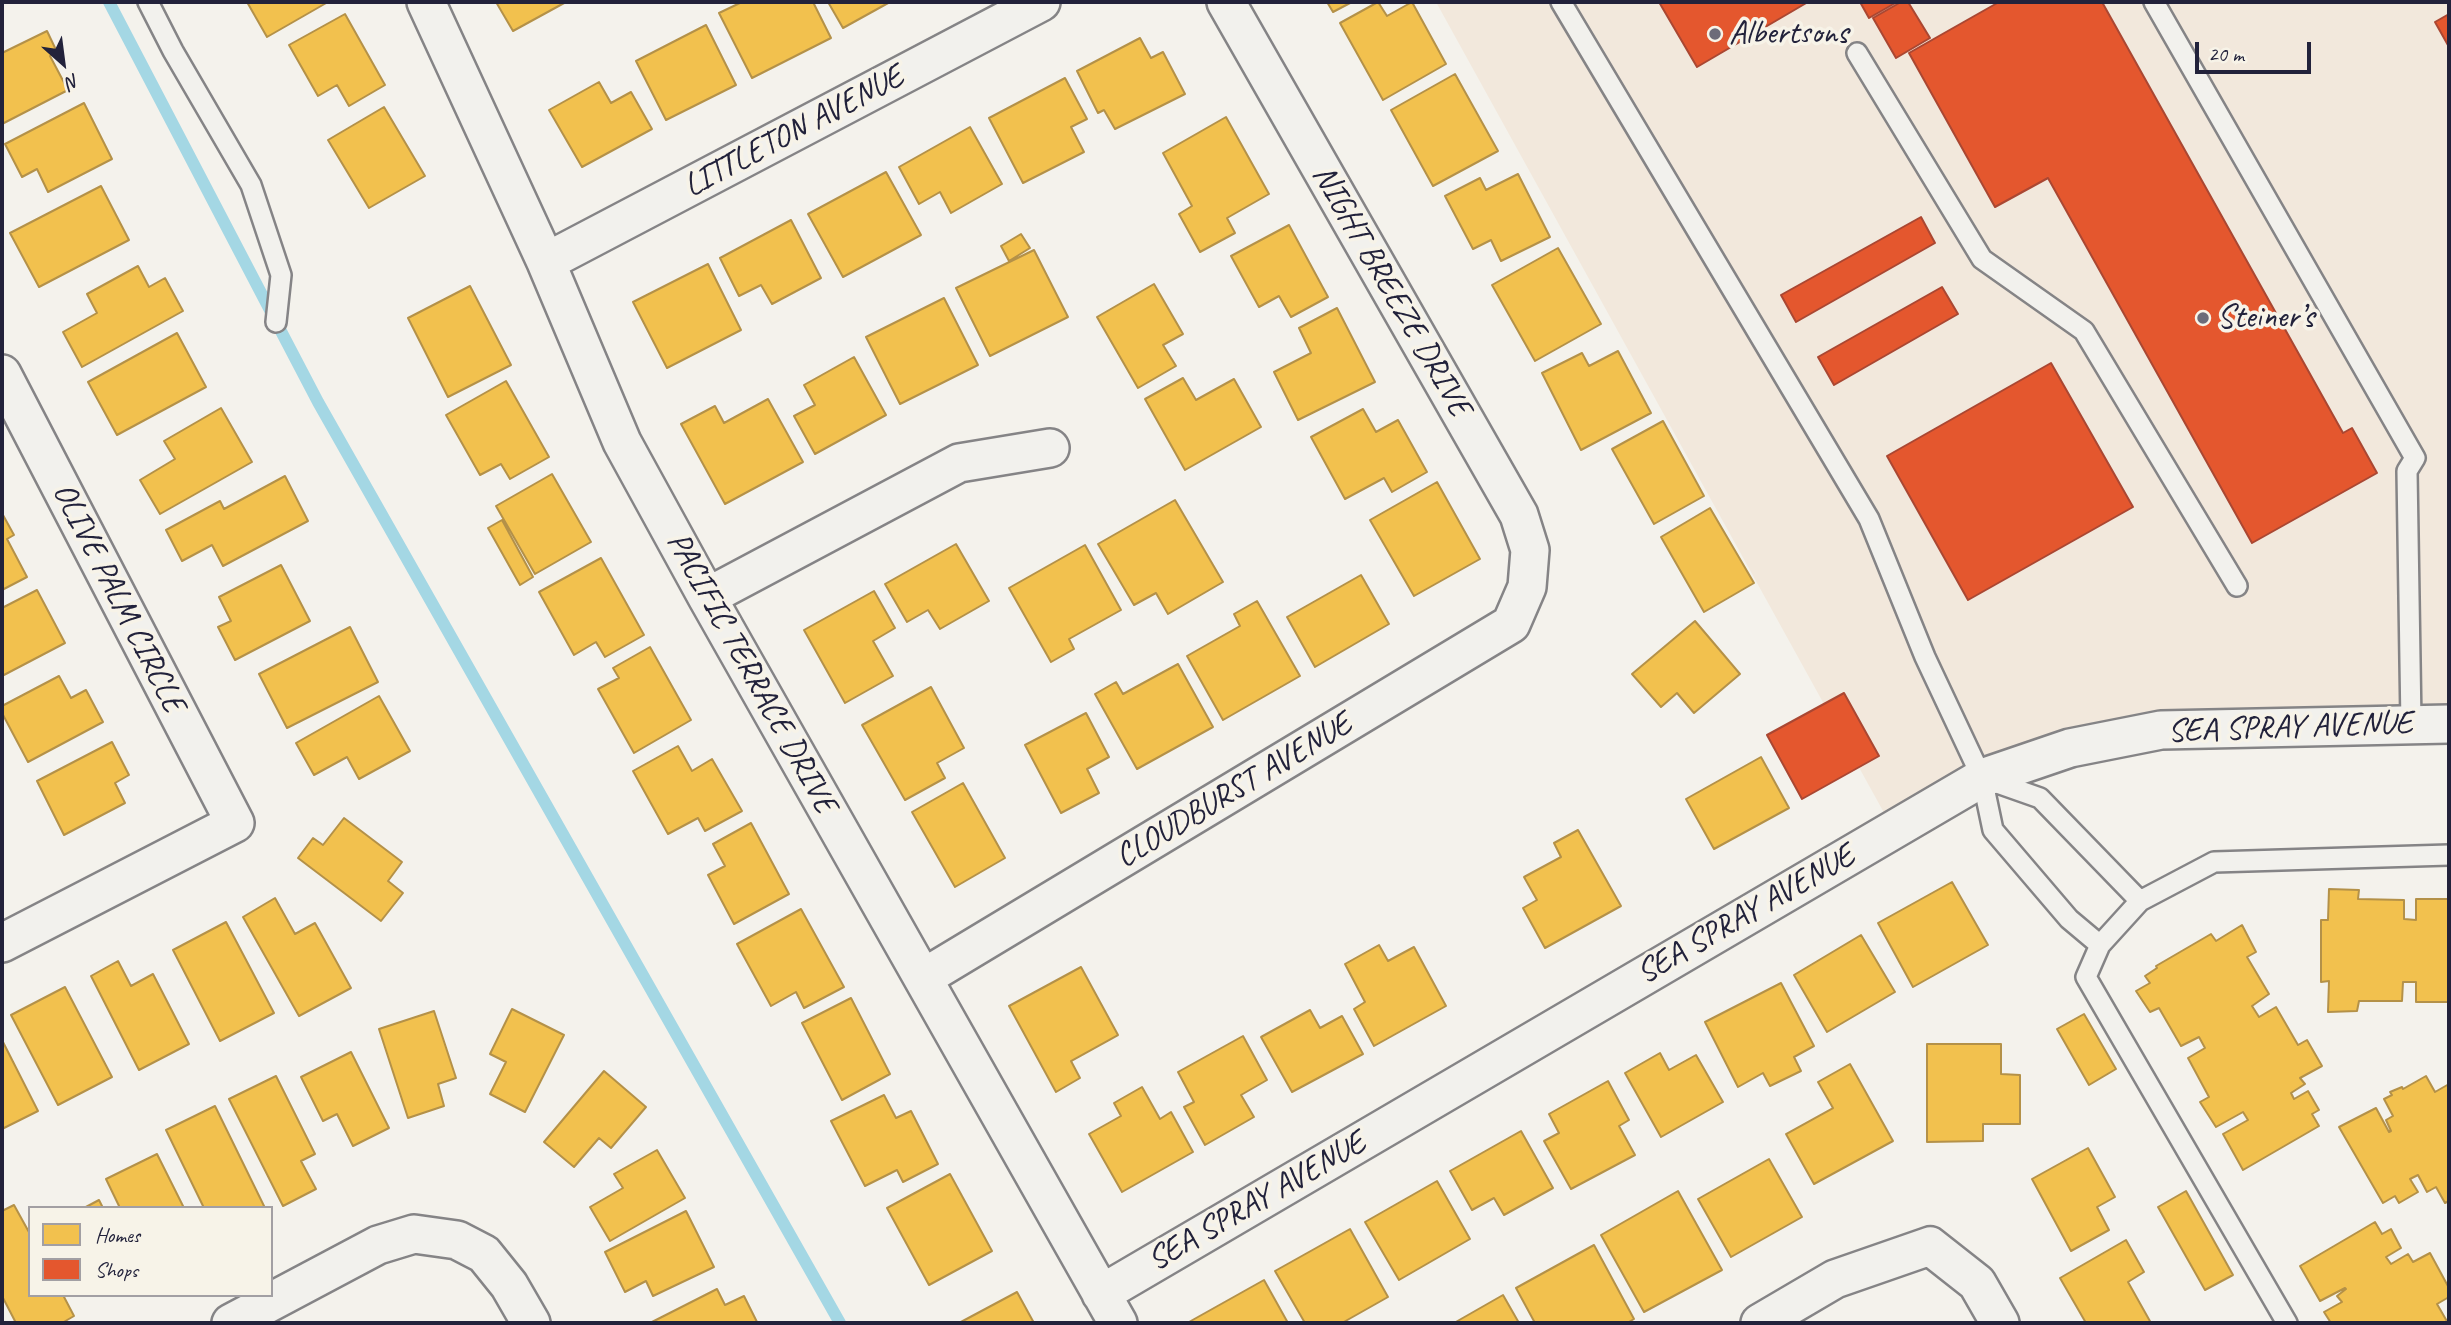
<!DOCTYPE html>
<meta charset="utf-8">
<style>
body{margin:0}
#map{position:relative;width:2451px;height:1325px;overflow:hidden;background:#f4f2ec;font-family:Caveat,sans-serif}
canvas{display:block}
.frame{position:absolute;inset:0;border:4px solid #22223b;pointer-events:none}
.legend{position:absolute;left:28px;top:1206px;width:245px;height:91px;box-sizing:border-box;background:#f7f3e8;border:2px solid #a29fa3;margin:0;padding:9px 12px;list-style:none;font-size:21px;color:#22223b}
.legend li{display:flex;align-items:center;gap:14px;height:35px}
.legend b{width:35px;border:2px solid #a29fa3}
.north{position:absolute;left:28px;top:28px;width:70px;height:70px;-webkit-text-stroke:5px #f7f3e8;paint-order:stroke;rotate:152deg;font-size:19px;font-weight:700;line-height:28px;text-align:center;color:#22223b}
.north::after{content:'';display:block;margin:auto;width:24px;height:32px;background:#22223b;clip-path:polygon(50% 0,100% 100%,50% 72%,0 100%)}
.scale{position:absolute;left:2195px;top:42px;width:116px;height:32px;box-sizing:border-box;border:4px solid #22223b;border-top:0;padding-left:9px;font-size:21px;line-height:24px;white-space:nowrap;color:#22223b;-webkit-text-stroke:5px #f7f3e8;paint-order:stroke}
</style>
<div id="map">
<canvas width="2451" height="1325"></canvas>
<div class="frame"></div>
<ul class="legend">
<li><b style="height:19px;background:#f2c14e"></b>Homes</li>
<li><b style="height:19px;background:#e4572e"></b>Shops</li>
</ul>
<div class="north">N</div>
<div class="scale">20 m</div>
</div>
<script>
const g = document.querySelector('canvas').getContext('2d');
g.lineJoin = 'round';
function fill(path, color) { g.fillStyle = color; g.fill(path, 'evenodd'); }
function stroke(path, color, width, dash) { g.strokeStyle = color; g.lineWidth = width; g.lineCap = dash ? 'butt' : 'round'; g.setLineDash(dash || []); g.stroke(path); }
function label(font, color, halo, rows, align = 'center') {
  g.font = font + ' Caveat,sans-serif'; g.lineWidth = 7; g.setLineDash([]); g.textBaseline = 'middle'; g.strokeStyle = halo; g.fillStyle = color; for (const [text, x, y, turn = 0] of rows) {
    g.save(); g.translate(x, y); g.rotate((+turn || 0) * Math.PI / 180); g.textAlign = isNaN(turn) ? turn : align; if (halo) g.strokeText(text, 0, 0); g.fillText(text, 0, 0); g.restore();
  }
}
fill(new Path2D(`
 M1436,2H2449V724L2161,730L1893,829Z`), '#f2e8dc');
const homes = new Path2D(`
 M247,2H328L267,37Z
 M496,2H566L513,31Z
 M742,2H813L831,38L752,78L719,13Z
 M828,2H890L843,28Z
 M1327,2H1352L1333,12Z
 M1378,2L1387,16L1412,2L1446,64L1383,100L1340,23Z
 M345,14L385,85L349,106L337,85L318,96L289,45Z
 M706,25L736,85L666,120L636,61Z
 M47,31L57,52L50,56L68,90L2,124V53Z
 M1140,38L1151,58L1163,52L1185,94L1115,129L1104,110L1098,113L1077,71Z
 M1455,74L1498,151L1433,186L1391,110Z
 M1065,78L1087,119L1071,127L1084,152L1023,183L989,118Z
 M599,82L611,103L631,92L652,129L582,167L549,110Z
 M84,103L112,159L48,192L37,169L22,177L5,144Z
 M384,107L425,176L369,208L328,140Z
 M1226,117L1269,194L1227,218L1235,233L1200,252L1179,214L1192,206L1163,153Z
 M970,127L1002,184L951,213L940,192L919,204L899,167Z
 M886,172L921,235L843,277L808,214Z
 M1518,174L1550,237L1501,261L1491,240L1473,249L1445,196L1480,178L1486,190Z
 M101,186L129,240L39,287L10,233Z
 M791,220L821,278L772,304L761,285L739,296L720,258Z
 M1289,225L1328,297L1291,317L1279,296L1259,307L1231,256Z
 M1021,234L1030,248L1009,261L1001,246Z
 M1558,248L1601,324L1535,361L1492,285Z
 M1034,250L1068,317L990,356L956,288Z
 M708,264L741,330L667,368L633,302Z
 M138,266L149,287L165,278L183,311L82,367L63,332L97,313L87,294Z
 M1154,284L1183,334L1163,345L1176,366L1138,388L1097,317Z
 M470,286L511,365L448,397L408,318Z
 M944,298L978,365L900,404L866,337Z
 M1337,308L1375,382L1298,420L1274,372L1311,353L1299,328Z
 M177,333L206,387L117,435L88,382Z
 M1618,351L1651,413L1581,450L1542,373L1582,353L1589,366Z
 M854,357L886,415L815,454L794,416L815,405L804,385Z
 M1183,378L1196,400L1234,379L1261,427L1185,470L1145,399Z
 M506,381L549,457L510,479L501,464L480,475L446,415Z
 M768,399L803,462L725,504L681,424L715,406L724,423Z
 M221,408L252,462L160,514L140,480L175,459L164,441Z
 M1363,409L1376,432L1398,420L1427,472L1392,492L1384,478L1345,499L1311,437Z
 M1663,421L1704,496L1654,524L1612,449Z
 M552,474L591,542L535,574L496,506Z
 M285,476L308,521L223,566L212,545L182,561L166,530L220,501L224,509Z
 M1437,482L1480,559L1414,596L1370,520Z
 M1175,500L1223,582L1168,614L1156,593L1134,605L1098,544Z
 M1710,508L1754,583L1704,612L1661,537Z
 M3,515L14,535L7,539L27,577L2,590Z
 M502,520L533,577L520,585L488,528Z
 M956,544L989,601L940,629L928,610L907,622L885,584Z
 M1085,545L1121,610L1069,639L1074,649L1051,662L1009,588Z
 M601,558L644,635L605,657L596,642L574,655L539,592Z
 M281,565L310,621L235,660L218,627L231,621L219,597Z
 M1361,575L1389,624L1315,667L1287,617Z
 M37,590L65,643L2,676V608Z
 M874,591L895,628L873,641L893,676L845,703L804,630Z
 M1257,601L1300,676L1223,720L1187,656L1240,626L1234,614Z
 M1695,621L1740,674L1694,713L1677,693L1661,707L1632,674Z
 M350,627L378,682L287,728L259,674Z
 M650,647L691,720L634,753L598,689L619,678L613,668Z
 M1178,664L1213,727L1137,769L1095,694L1116,682L1123,694Z
 M59,676L71,698L86,690L103,722L28,762L2,713V706Z
 M931,687L964,748L937,763L945,778L905,800L862,725Z
 M379,696L410,751L359,779L347,757L314,775L296,743Z
 M1086,713L1109,757L1087,769L1099,793L1061,813L1025,745Z
 M112,742L129,775L115,783L125,803L64,835L37,781Z
 M678,746L692,771L712,759L742,811L705,831L698,818L668,834L633,771Z
 M1761,757L1789,808L1714,849L1686,799Z
 M963,783L1005,858L955,887L912,812Z
 M344,818L402,862L388,881L403,893L381,921L298,858L313,838L323,845Z
 M751,823L789,894L734,924L708,875L725,866L713,844Z
 M1578,830L1621,906L1545,948L1523,908L1537,900L1524,877L1561,857L1554,843Z
 M1952,882L1988,945L1913,987L1878,923Z
 M2329,889L2359,890L2358,899L2404,900V919L2416,920V899H2449V1002H2416V982H2403L2402,1001H2359L2357,1011L2328,1012L2329,981L2321,982V920H2328Z
 M275,898L295,934L315,923L351,988L299,1016L243,917Z
 M801,909L844,987L804,1008L796,992L771,1006L737,944Z
 M226,922L274,1013L220,1041L173,950Z
 M2242,925L2256,952L2247,957L2269,994L2252,1006L2259,1017L2276,1007L2298,1045L2307,1040L2322,1066L2300,1078L2305,1084L2291,1093L2294,1099L2308,1091L2319,1110L2312,1114L2319,1126L2243,1170L2223,1134L2248,1120L2243,1112L2216,1127L2200,1102L2209,1097L2188,1058L2205,1048L2199,1037L2181,1046L2159,1008L2150,1012L2136,991L2150,983L2145,976L2157,968L2156,966L2211,934L2216,941Z
 M1861,935L1895,992L1827,1032L1794,975Z
 M1379,945L1388,961L1414,947L1446,1006L1374,1046L1354,1009L1365,1002L1345,964Z
 M118,961L131,986L153,974L189,1044L139,1070L91,976Z
 M1081,967L1118,1035L1071,1061L1080,1078L1056,1092L1009,1006Z
 M1781,983L1814,1046L1794,1057L1801,1071L1770,1086L1763,1073L1738,1087L1705,1022Z
 M65,987L112,1077L58,1105L11,1015Z
 M851,998L890,1074L842,1100L802,1023Z
 M512,1009L564,1035L525,1112L490,1094L506,1062L490,1054Z
 M1310,1010L1320,1028L1342,1016L1363,1054L1292,1092L1261,1037Z
 M434,1011L456,1078L438,1084L444,1106L408,1118L379,1029Z
 M2084,1014L2116,1069L2089,1085L2057,1029Z
 M1243,1036L1267,1080L1241,1095L1254,1117L1205,1145L1184,1107L1194,1102L1178,1072Z
 M3,1042L38,1111L2,1129V1043Z
 M1927,1044H2001V1074L2020,1075V1124H1983V1141L1927,1142Z
 M351,1052L389,1128L353,1146L337,1114L323,1121L301,1077Z
 M1660,1053L1669,1070L1696,1055L1723,1102L1661,1137L1625,1073Z
 M1850,1064L1893,1141L1814,1184L1786,1134L1833,1108L1818,1082Z
 M604,1071L646,1107L611,1148L599,1138L574,1167L544,1142Z
 M276,1076L315,1154L301,1161L316,1189L283,1206L229,1099Z
 M2426,1076L2435,1092L2449,1084V1201L2445,1203L2436,1187L2427,1192L2418,1175L2410,1179L2418,1192L2399,1203L2395,1196L2383,1203L2339,1127L2376,1108L2389,1132L2391,1131L2386,1120L2393,1116L2384,1099L2392,1095L2390,1092L2402,1087L2403,1089Z
 M1608,1081L1629,1120L1619,1126L1635,1155L1571,1189L1544,1141L1559,1133L1549,1114Z
 M1142,1087L1160,1119L1171,1112L1193,1152L1122,1192L1089,1134L1121,1116L1114,1103Z
 M884,1095L896,1118L911,1111L938,1164L903,1182L897,1170L865,1186L831,1121Z
 M215,1106L265,1208H204L166,1130Z
 M1521,1131L1553,1188L1504,1215L1494,1198L1472,1210L1450,1171Z
 M2088,1148L2115,1197L2097,1207L2109,1230L2071,1251L2032,1179Z
 M657,1150L685,1198L610,1241L590,1207L623,1188L614,1174Z
 M157,1154L184,1208H120L106,1179Z
 M1769,1159L1802,1217L1731,1257L1698,1199Z
 M950,1174L992,1251L929,1285L887,1208Z
 M1437,1181L1470,1239L1399,1280L1365,1222Z
 M1678,1191L1722,1270L1644,1312L1601,1235Z
 M2186,1191L2233,1275L2205,1290L2158,1207Z
 M99,1200L103,1208H84Z
 M14,1205L30,1234V1295H63L74,1316L62,1323H16L2,1296V1211Z
 M686,1211L714,1267L653,1296L646,1281L625,1292L605,1252Z
 M2375,1222L2382,1234L2391,1229L2401,1248L2386,1257L2391,1264L2408,1254L2413,1262L2430,1253L2449,1288V1297L2437,1304L2448,1323H2331L2324,1312L2342,1302L2337,1296L2346,1289L2345,1288L2320,1301L2300,1266Z
 M1350,1229L1388,1297L1342,1323H1305L1275,1271Z
 M2126,1240L2144,1272L2128,1282L2151,1323H2086L2060,1278Z
 M1594,1245L1634,1319L1627,1323H1535L1516,1288Z
 M1264,1280L1288,1323H1190L1189,1322Z
 M717,1289L725,1305L744,1296L757,1322L650,1323Z
 M1017,1292L1034,1323H959Z
 M1503,1295L1519,1323H1454Z`);
fill(homes, '#f2c14e');
stroke(homes, '#b49148', 2);
const shops = new Path2D(`
 M1659,2H1808L1697,67Z
 M1860,2H1897L1869,18Z
 M1901,2H1908L1930,38L1896,58L1873,18Z
 M1999,2H2102L2343,433L2352,428L2377,473L2252,543L2048,178L1995,207L1909,53Z
 M2449,14V47L2435,22Z
 M1921,217L1935,243L1796,322L1781,295Z
 M1942,287L1958,314L1834,385L1818,357Z
 M2051,363L2133,507L1968,600L1887,456Z
 M1844,693L1879,756L1802,799L1767,735Z`);
fill(shops, '#e4572e');
stroke(shops, '#aa4732', 2);
stroke(new Path2D(`
 M109,2L318,402L840,1323`), '#a4d7e4', 12);
const service = new Path2D(`
 M148,2L173,51L251,185L281,275L276,322
 M1561,2L1869,519L1925,657L1982,778L1993,830L2069,919L2100,945
 M2154,2L2415,458L2407,471L2411,724
 M1857,53L1982,259L2084,331L2237,586
 M1986,779L2040,798L2140,901
 M2287,1323L2086,977L2100,945L2140,901L2214,862L2449,855`);
const minor = new Path2D(`
 M426,2L546,262L622,442L707,597L1118,1323
 M546,262L1041,2
 M2,374L235,823L2,943
 M707,597L959,463L1050,448
 M923,978L1511,624L1527,587L1530,550L1519,515L1226,2
 M1101,1294L1982,778L2070,748L2161,730L2449,724
 M231,1323L378,1245L414,1234L457,1240L484,1254L509,1285L531,1323
 M1760,1323L1835,1279L1930,1246L1977,1283L2000,1323`);
stroke(service, '#858486', 24);
stroke(minor, '#858486', 42);
stroke(service, '#f2f1ed', 19);
stroke(minor, '#f2f1ed', 37);
for (const [x, y, r, color] of [
 [1715,34,7,"#6c6b79"],
 [2203,318,7,"#6c6b79"]
]) { const dot = new Path2D(); dot.arc(x, y, r, 0, 2 * Math.PI); g.fillStyle = color; g.fill(dot); stroke(dot, '#f7f3e8', 2.5); }
label('33px', '#22223b', '#f7f3e8', [
 ["Albertsons",1729,34],
 ["Steiner’s",2217,318]
], 'left');
label('33px', '#22223b', '#f7f3e8', [
 ["LITTLETON AVENUE",794,132,-28],
 ["NIGHT BREEZE DRIVE",1391,291,60],
 ["OLIVE PALM CIRCLE",118,598,63],
 ["PACIFIC TERRACE DRIVE",751,673,61],
 ["SEA SPRAY AVENUE",2290,728,-2],
 ["CLOUDBURST AVENUE",1234,791,-31],
 ["SEA SPRAY AVENUE",1746,915,-30],
 ["SEA SPRAY AVENUE",1257,1202,-30]
]);
</script>
